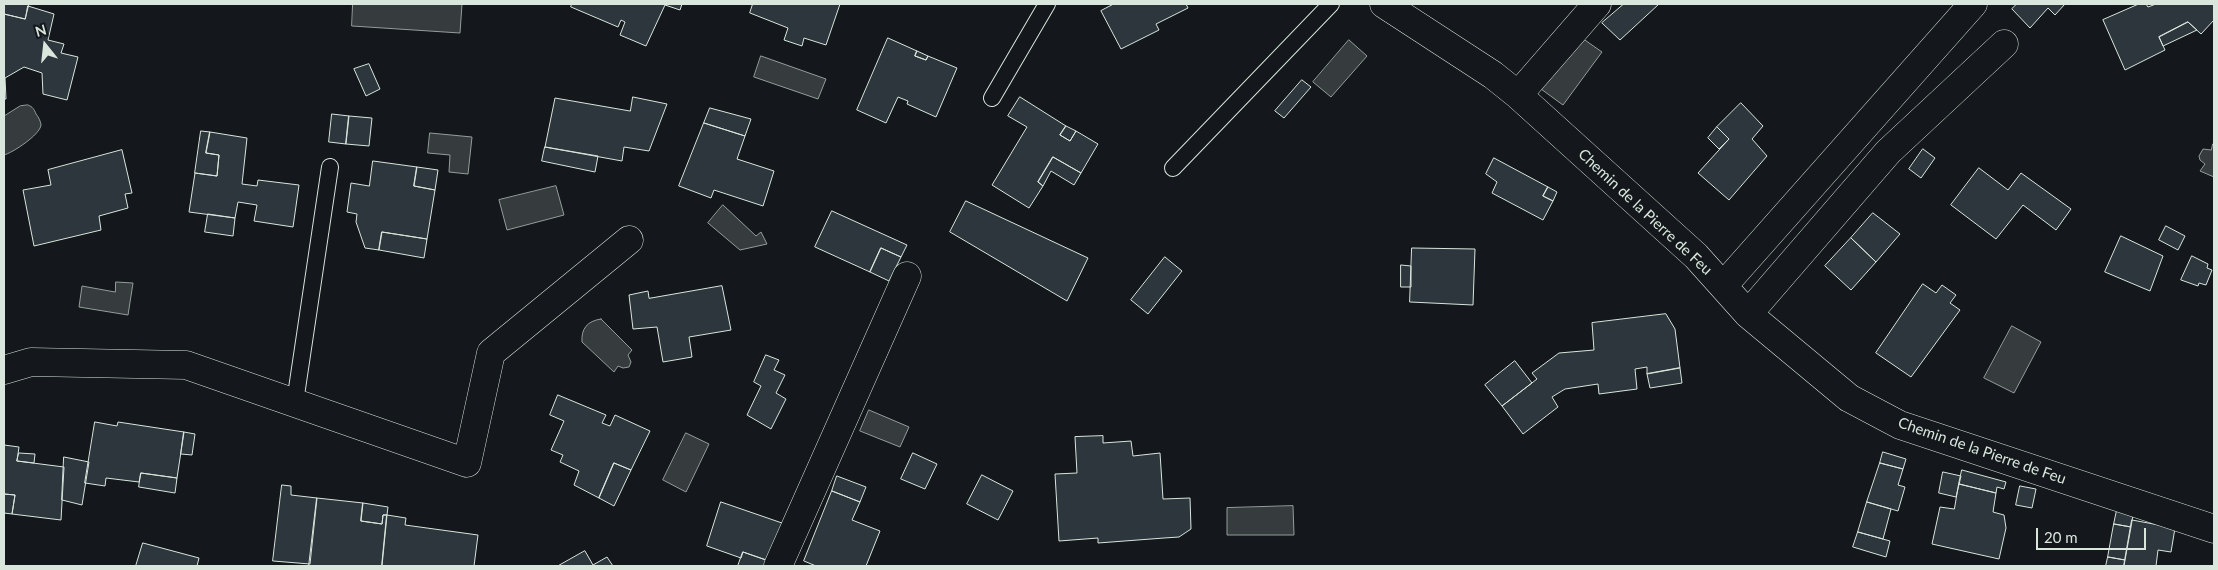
<!DOCTYPE html>
<style>
body{margin:0}
#map{position:relative;width:2218px;height:570px;overflow:hidden;background:#14181c;font-family:Lato,sans-serif}
canvas{display:block}
.frame{position:absolute;inset:0;border:5px solid #d8e6dc;pointer-events:none}
.north{position:absolute;left:20px;top:20px;width:50px;height:50px;-webkit-text-stroke:4px #14181c;paint-order:stroke;rotate:344deg;font-size:14px;font-weight:700;line-height:20px;text-align:center;color:#d8e6dc}
.north::after{content:'';display:block;margin:auto;width:18px;height:22px;background:#d8e6dc;clip-path:polygon(50% 0,100% 100%,50% 72%,0 100%)}
.scale{position:absolute;left:2036px;top:528px;width:110px;height:22px;box-sizing:border-box;border:2px solid #d8e6dc;border-top:0;padding-left:6px;font-size:15px;line-height:18px;white-space:nowrap;color:#d8e6dc;-webkit-text-stroke:4px #14181c;paint-order:stroke}
</style>
<div id="map">
<canvas width="2218" height="570"></canvas>
<div class="frame"></div>
<div class="north">N</div>
<div class="scale">20 m</div>
</div>
<script>
const g = document.querySelector('canvas').getContext('2d');
g.lineJoin = 'round';
function fill(path, color) { g.fillStyle = color; g.fill(path, 'evenodd'); }
function stroke(path, color, width, dash) { g.strokeStyle = color; g.lineWidth = width; g.lineCap = dash ? 'butt' : 'round'; g.setLineDash(dash || []); g.stroke(path); }
function label(font, color, halo, rows, align = 'center') {
  g.font = font + ' Lato,sans-serif'; g.lineWidth = 4; g.setLineDash([]); g.textBaseline = 'middle'; g.strokeStyle = halo; g.fillStyle = color; for (const [text, x, y, turn = 0] of rows) {
    g.save(); g.translate(x, y); g.rotate((+turn || 0) * Math.PI / 180); g.textAlign = isNaN(turn) ? turn : align; if (halo) g.strokeText(text, 0, 0); g.fillText(text, 0, 0); g.restore();
  }
}
const water = new Path2D(`
 M353,4H462L460,33L352,26Z
 M1579,36L1602,52L1563,105L1541,89Z
 M1349,40L1367,56L1331,97L1313,82Z
 M761,56L826,79L818,99L754,77Z
 M28,105C33,107 34,109 36,114C38,116 41,122 41,125C40,135 12,153 4,155V116L20,106Z
 M430,133L472,137L468,174L449,172L450,155L428,153Z
 M2213,144H2214V177L2200,171L2205,164L2200,160L2199,156L2203,149L2211,150Z
 M556,186L564,215L507,230L499,200Z
 M723,205L756,236L761,232L767,244L740,250L708,223Z
 M116,282L133,283L128,315L79,307L82,286L115,292Z
 M601,319L632,350L628,355L631,362L629,367L623,368L618,366L614,372L582,342C581,329 587,321 601,319Z
 M2012,326L2041,342L2014,393L1984,378Z
 M869,410L909,427L900,447L860,431Z
 M686,433L709,444L686,492L663,480Z
 M1293,506L1294,535H1227V508Z`);
fill(water, '#363b3e');
stroke(water, '#939e99', 1);
const building = new Path2D(`
 M4,4H29L25,19L4,14Z
 M572,4H682L680,10L665,5L646,46L620,35L625,22L621,20L618,27L571,7Z
 M753,4H840L826,45L804,38L802,46L784,40L788,28L750,13Z
 M1114,4H1186L1188,8L1156,24L1159,30L1121,49L1101,11Z
 M1624,4H1659L1620,40L1602,23Z
 M2017,4H2065L2055,15L2048,8L2030,28L2012,9Z
 M2139,4H2146L2148,7L2156,4H2214V20L2201,34L2188,22L2159,37L2165,50L2125,70L2103,20Z
 M28,6L54,14L48,40L64,44L61,53L78,57L67,100L43,94L42,73L24,67L5,78L6,99H4V14L25,19Z
 M2188,22L2197,30L2163,46L2159,37Z
 M888,38L917,51L915,56L926,60L928,56L957,68L936,117L907,104L908,101L898,97L886,123L857,110Z
 M917,51L928,56L926,60L915,56Z
 M369,64L380,89L366,96L354,69Z
 M1302,80L1311,87L1284,118L1275,111Z
 M633,97L667,104L649,151L624,147L622,161L545,147L555,98L630,111Z
 M1020,97L1066,126L1060,135L1070,141L1076,131L1098,144L1081,173L1053,157L1038,182L1043,186L1029,208L992,185L1027,127L1008,116Z
 M1741,103L1763,126L1752,139L1767,156L1729,200L1698,173L1729,139L1717,127Z
 M710,108L751,119L745,136L704,123Z
 M332,114L349,116L346,144L329,142Z
 M349,116L372,118L369,146L346,144Z
 M704,123L745,136L737,159L774,171L763,206L714,190L711,198L679,186Z
 M1066,126L1076,131L1070,141L1060,135Z
 M1717,127L1729,139L1719,149L1708,138Z
 M201,131L210,132L206,153L219,155L217,176L195,173Z
 M210,132L247,138L242,184L257,186L258,180L299,185L293,227L254,221L257,205L238,202L235,218L189,212L195,173L217,176L219,155L206,153Z
 M545,147L598,156L595,172L542,161Z
 M1923,149L1935,158L1921,178L1909,169Z
 M122,150L132,193L125,194L128,208L99,216L101,230L34,246L23,190L51,185L48,170Z
 M1053,157L1081,173L1074,185L1051,171L1043,186L1038,182Z
 M1494,158L1548,187L1543,196L1553,201L1543,220L1492,193L1497,182L1486,174Z
 M373,161L417,167L414,186L435,190L427,239L382,232L379,250L365,248L356,222L357,214L347,212L351,183L369,186Z
 M417,167L438,170L435,190L414,186Z
 M1979,168L2008,190L2021,173L2071,209L2056,230L2023,205L1996,239L1951,205Z
 M1548,187L1557,192L1553,201L1543,196Z
 M966,201L1088,258L1067,301L950,232Z
 M832,211L907,245L901,257L881,248L870,272L815,247Z
 M1873,213L1900,234L1876,262L1851,238Z
 M208,214L235,218L233,236L205,232Z
 M2166,226L2185,236L2178,250L2159,240Z
 M382,232L427,239L424,258L379,250Z
 M2121,236L2163,256L2150,291L2105,272Z
 M1851,238L1876,262L1851,290L1825,266Z
 M881,248L901,257L889,281L870,272Z
 M1412,248L1475,249L1473,305L1410,302Z
 M2192,256L2208,264L2207,268L2212,270L2206,285L2199,283L2198,286L2181,280Z
 M1165,257L1182,271L1148,314L1131,300Z
 M1401,265L1411,266V287H1401Z
 M1923,284L1936,293L1942,285L1956,295L1950,303L1960,310L1911,377L1876,353Z
 M722,286L731,330L689,337L692,357L663,362L657,327L633,329L629,295L648,291L649,298Z
 M1666,314L1675,329L1680,368L1647,374V367L1635,369L1637,389L1599,394L1598,384L1565,389L1552,397L1558,407L1523,434L1502,406L1537,379L1532,373L1559,353L1594,350L1592,323Z
 M766,355L779,360L774,370L785,375L776,393L786,399L771,429L747,415L761,386L754,382Z
 M1515,361L1532,383L1502,406L1485,385Z
 M1680,368L1682,383L1650,388L1647,374Z
 M558,395L606,415L602,423L610,426L615,415L650,431L631,470L614,463L599,498L574,485L579,471L560,462L563,455L551,450L564,421L550,415Z
 M95,422L117,426L118,422L184,432L177,478L141,473L139,482L106,478L105,486L85,483Z
 M184,432L195,434L192,455L181,454Z
 M1103,436V443L1131,441L1133,456L1160,453L1163,499L1190,498L1191,529L1179,537L1164,538L1098,543V538L1059,541L1055,474L1077,473L1075,437Z
 M4,445L19,447L17,461L64,467L61,520L12,514L15,495L4,494Z
 M1883,452L1906,459L1903,469L1880,463Z
 M19,453L35,454L34,463L17,461Z
 M913,453L937,464L925,489L901,479Z
 M64,457L89,462L82,505L62,500Z
 M614,463L631,470L614,506L599,498Z
 M1880,463L1903,469L1898,485L1905,487L1898,511L1867,502Z
 M1962,470L2006,482L2004,489L1997,487L1996,493L1959,484Z
 M1943,472L1961,476L1956,497L1939,493Z
 M141,473L177,478L175,493L139,487Z
 M982,475L1013,491L998,520L967,504Z
 M837,476L866,487L860,502L832,491Z
 M1959,484L1996,493L1993,512L2004,515L2006,528L1999,559L1932,544L1940,507L1954,509Z
 M282,485L291,486V495L317,498L310,564L273,561Z
 M2020,486L2036,489L2032,508L2016,505Z
 M832,491L860,502L852,520L880,531L866,566H816L804,561Z
 M4,494L15,495L12,514L4,513Z
 M317,498L363,503L361,521L382,524L383,515H387L382,566H309Z
 M721,502L782,523L769,561L743,552L741,558L707,546Z
 M1867,502L1891,509L1883,539L1858,532Z
 M363,503L388,507L387,515H383L382,524L361,521Z
 M2117,510L2133,515L2131,527L2114,524Z
 M387,515L406,518L405,525L478,535L474,566H382Z
 M2132,520L2175,528L2171,552L2158,550L2156,566H2124Z
 M2114,524L2131,527L2125,560L2108,557Z
 M1858,532L1890,541L1886,557L1853,547Z
 M143,543L199,558L197,566H136Z
 M585,551L593,565L607,557L613,566H558Z
 M743,552L769,561L767,566H738Z
 M2108,557L2125,560L2124,566H2106Z`);
fill(building, '#2c363c');
stroke(building, '#d8e6dc', 1);
const service = new Path2D(`
 M992,98L1047,4
 M1173,168L1331,4
 M295,402L330,167`);
const minor = new Path2D(`
 M1384,4L1493,75L1518,95L1696,256L1748,314L1849,398L1900,425L2214,529
 M1518,95L1597,4
 M1723,286L1973,4
 M1748,314L1888,152L2004,44
 M4,370L31,362L186,365L467,463L491,353L629,240
 M778,566L907,276`);
stroke(service, '#d8e6dc', 18);
stroke(minor, '#d8e6dc', 29);
stroke(service, '#14181c', 16);
stroke(minor, '#14181c', 28);
label('15px', '#d8e6dc', '#14181c', [
 ["Chemin de la Pierre de Feu",1645,212,43],
 ["Chemin de la Pierre de Feu",1982,451,19]
]);
</script>
